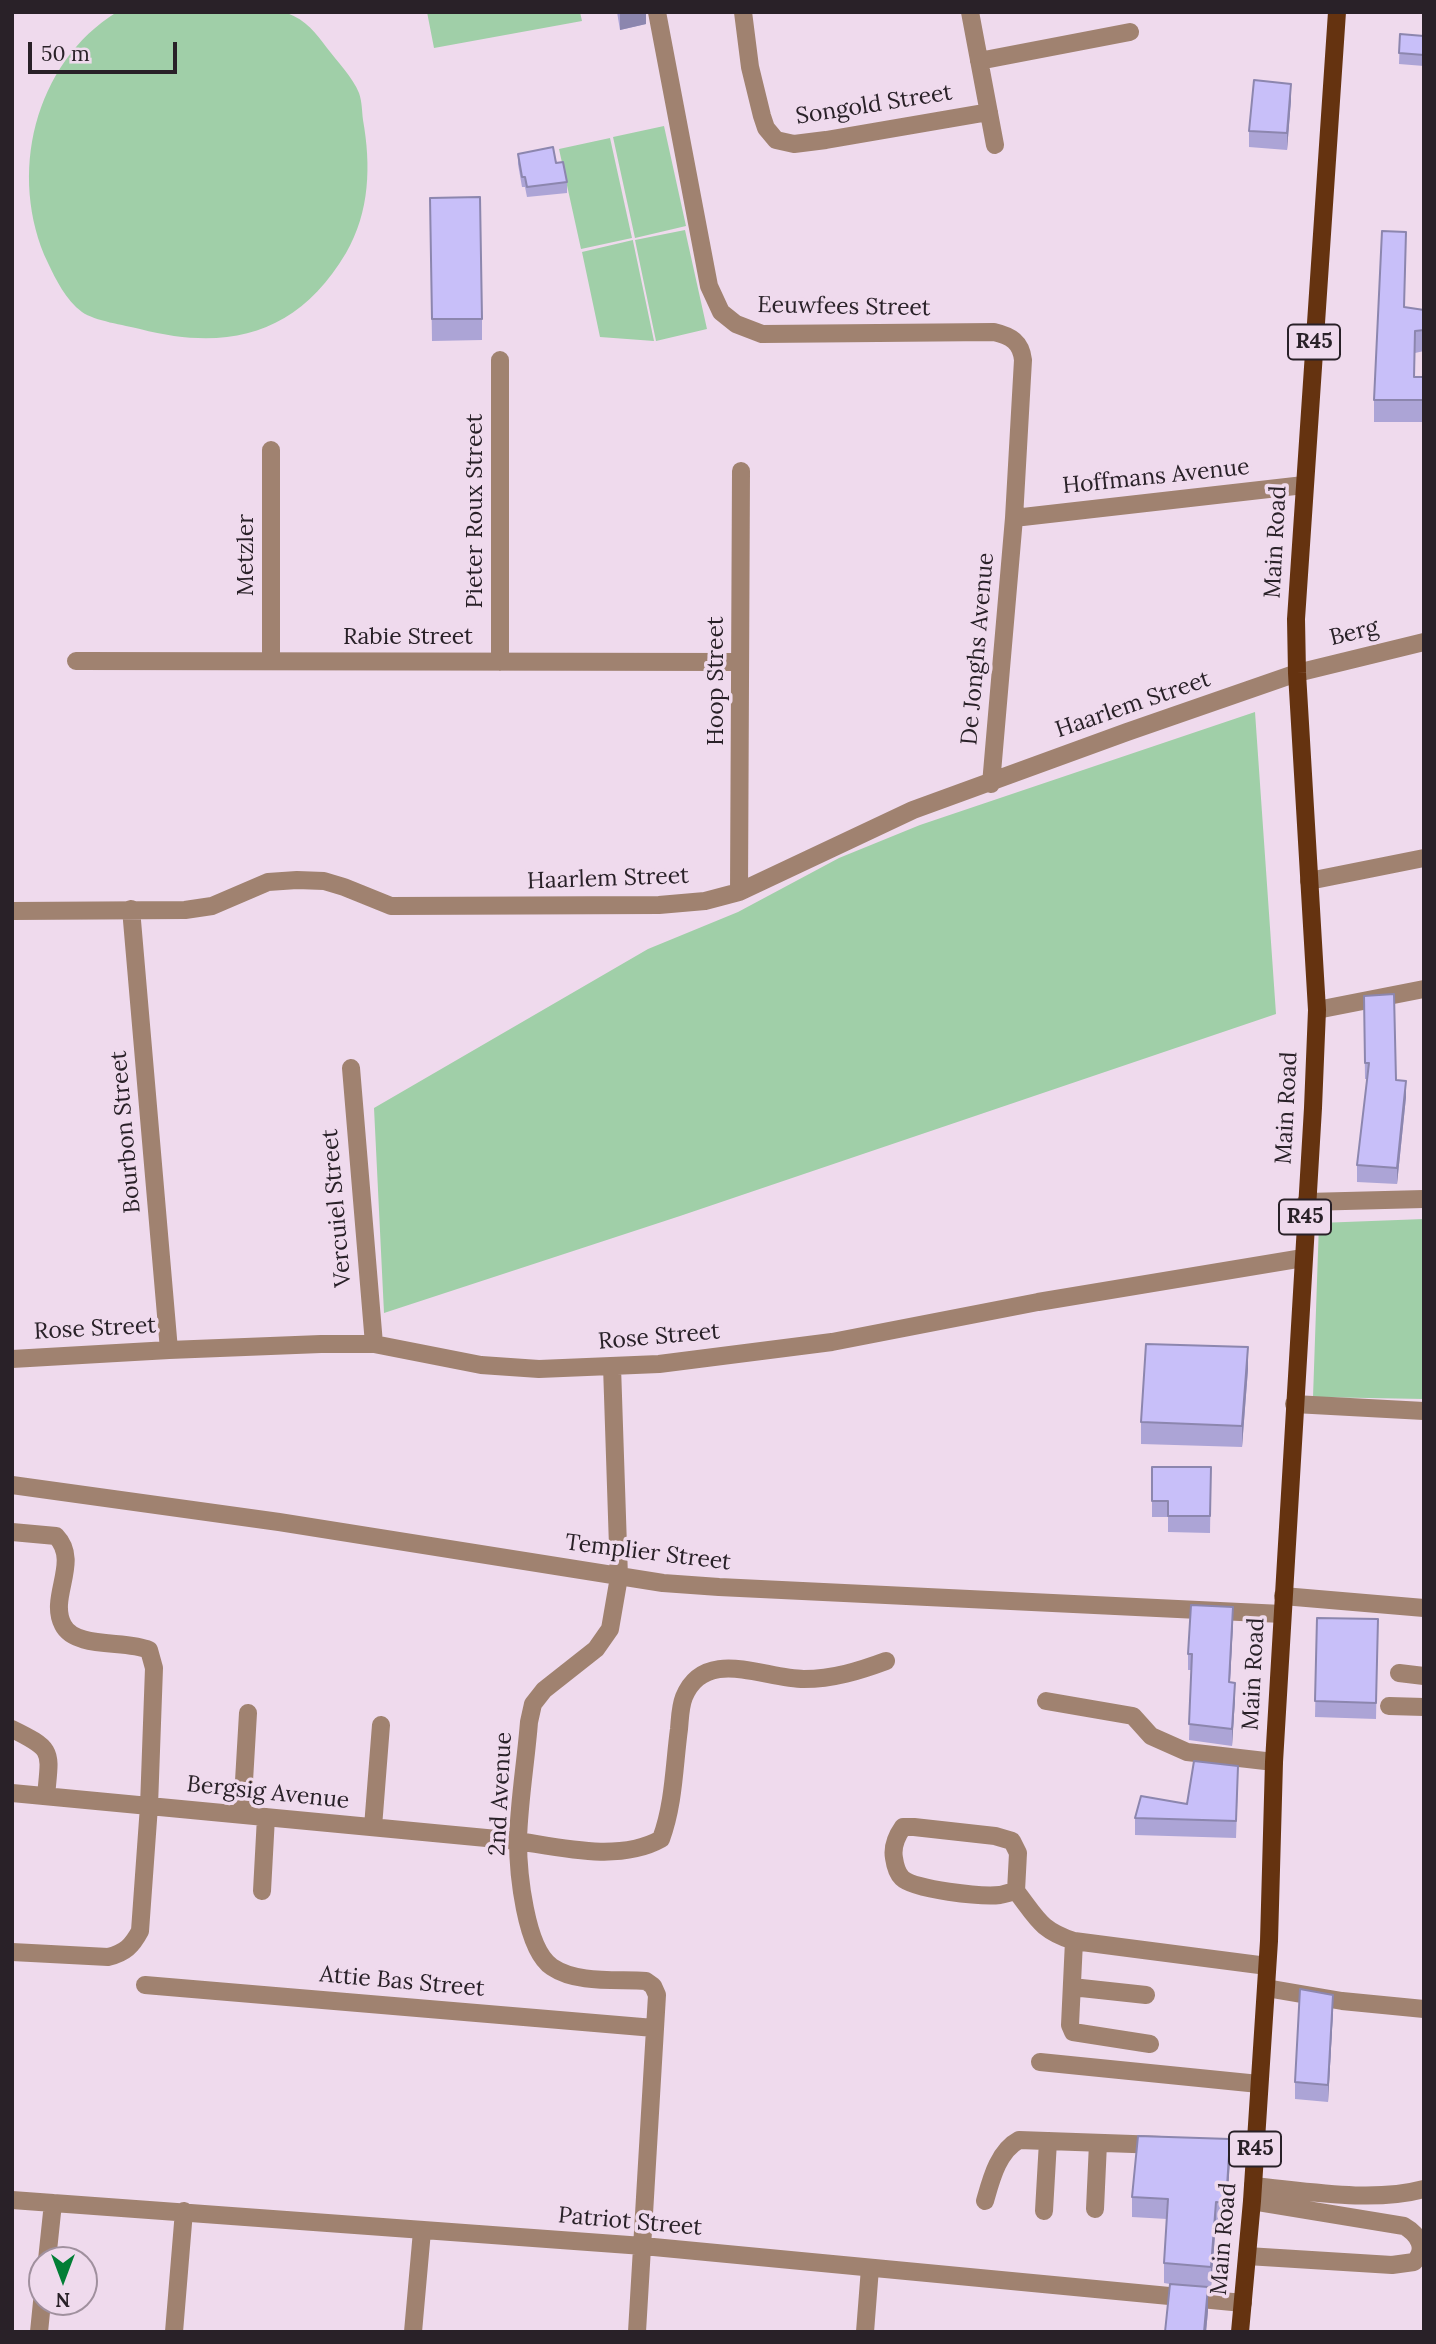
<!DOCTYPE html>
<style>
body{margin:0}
#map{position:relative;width:1436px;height:2344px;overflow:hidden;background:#efdaed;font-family:Lora,serif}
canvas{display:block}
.frame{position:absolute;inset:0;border:14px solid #292128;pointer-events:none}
.north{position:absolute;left:28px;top:2246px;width:70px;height:70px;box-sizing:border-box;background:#efdaed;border:2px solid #a0909e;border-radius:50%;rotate:180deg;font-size:19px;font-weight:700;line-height:28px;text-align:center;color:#292128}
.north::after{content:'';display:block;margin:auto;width:24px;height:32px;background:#027e36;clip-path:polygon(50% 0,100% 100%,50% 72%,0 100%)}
.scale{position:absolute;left:28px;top:42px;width:149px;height:32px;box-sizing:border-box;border:4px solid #292128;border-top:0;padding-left:9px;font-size:21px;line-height:24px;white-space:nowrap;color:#292128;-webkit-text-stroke:5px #efdaed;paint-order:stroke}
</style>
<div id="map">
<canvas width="1436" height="2344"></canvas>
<div class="frame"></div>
<div class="north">N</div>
<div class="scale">50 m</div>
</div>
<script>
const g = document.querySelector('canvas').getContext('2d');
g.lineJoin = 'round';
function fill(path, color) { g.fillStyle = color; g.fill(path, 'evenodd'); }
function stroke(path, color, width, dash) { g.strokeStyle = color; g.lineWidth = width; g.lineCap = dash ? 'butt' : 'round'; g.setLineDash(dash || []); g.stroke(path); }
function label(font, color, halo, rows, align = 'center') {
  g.font = font + ' Lora,serif'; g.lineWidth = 7; g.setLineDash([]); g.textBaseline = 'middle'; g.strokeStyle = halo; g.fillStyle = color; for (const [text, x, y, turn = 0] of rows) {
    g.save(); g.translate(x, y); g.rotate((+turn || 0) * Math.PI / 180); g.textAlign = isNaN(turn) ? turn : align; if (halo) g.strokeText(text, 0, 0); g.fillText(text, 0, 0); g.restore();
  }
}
fill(new Path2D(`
 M117,12C159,12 201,12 243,12C256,12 275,9 287,13C306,20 316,33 327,48C337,61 353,78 359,93C362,101 362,112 363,120C371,165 370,212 346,253C298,334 229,352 140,329C124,325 95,321 82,312C66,300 56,280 48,263C7,176 34,63 117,12Z
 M427,12H580L582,21L434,48Z
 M664,126L686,226L635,238L613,137Z
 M610,138L632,238L581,249L559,149Z
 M685,230L707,329L656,341L635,240Z
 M633,240V241L654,341L600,337L582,252Z
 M1255,712L1276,1014L680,1216L384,1313L374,1108L648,949L738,912L839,858L920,825Z
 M1424,1219V1399L1313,1397L1319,1223Z`), '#a0cfa8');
stroke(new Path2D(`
 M657,12L709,286L721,312L736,324L762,334L994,332C1011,336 1021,342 1023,360L1014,518L991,784
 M743,12L750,67L762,116L766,128L776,140L794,144L826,140L989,112
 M970,12L995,145
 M979,61L1130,32
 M271,450V661
 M1014,518L1304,485
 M76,661L740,662
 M500,662V360
 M1309,881L1424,858
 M739,892L741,471
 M131,909L169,1350
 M12,911L185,910L212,906L268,882L297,880L324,881L344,887L391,906L659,905L705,901L739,892L913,810L1127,732L1297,673L1424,642
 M1317,1010L1424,989
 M351,1068L374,1344
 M1306,1202L1424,1199
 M12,1359L169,1350L321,1344H374L481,1365L539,1369L659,1364L832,1342L1038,1302L1303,1258
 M612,1366L619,1577L610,1629L596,1649L544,1690L533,1704L529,1722C526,1761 519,1801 518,1840C518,1871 525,1949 552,1967C577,1984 617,1979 646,1981L653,1986L657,1995L637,2332
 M1294,1404L1424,1411
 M12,1485L279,1522L663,1583L719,1587L1282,1614
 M12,1532L56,1536C81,1562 48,1597 63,1625C75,1649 126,1640 149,1650L154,1668L149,1806L140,1931C132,1946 125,1953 108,1957L12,1952
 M1283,1596L1424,1608
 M1399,1673L1424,1676
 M1046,1701L1133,1716L1151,1736L1187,1752L1274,1762
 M1389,1706L1424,1707
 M12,1729C55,1750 50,1751 46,1796
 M12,1793L518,1841C563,1848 620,1862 661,1839C674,1804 674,1766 679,1729C680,1719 680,1707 684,1697C705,1646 764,1679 804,1679C833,1679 859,1671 886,1661
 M242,1815L248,1713
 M373,1827L381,1725
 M262,1891L266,1817
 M1016,1891C1011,1892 1005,1894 1000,1895C982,1897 914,1890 902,1878C897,1873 895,1865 894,1858C892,1847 896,1837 903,1827H914L995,1836L1012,1841L1018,1853L1016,1891C1037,1918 1040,1930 1074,1941L1267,1966
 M1074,1941L1070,2025L1073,2032L1150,2044
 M145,1985L654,2028
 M1072,1987L1146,1995
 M1266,1988L1342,2001L1424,2009
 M1040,2062L1259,2084
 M1206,2147L1255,2149
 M1253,2186C1306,2191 1372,2203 1424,2189
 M12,2200L643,2246L1243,2303
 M985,2201C991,2180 998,2151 1019,2140L1161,2145
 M1095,2209L1098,2143
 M1044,2211L1048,2141
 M1247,2256L1392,2265L1414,2262C1428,2249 1418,2234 1404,2226L1252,2201
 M47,2260L53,2203
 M39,2332L42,2302
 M174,2332L184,2211
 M413,2332L422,2231
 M865,2332L870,2268`), '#a08270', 18);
stroke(new Path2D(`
 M1240,2332L1252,2201L1269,1941L1274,1762L1313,1108L1317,1010L1297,673L1296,619L1337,12`), '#653310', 18);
fill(new Path2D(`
 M617,12H646V24L620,30Z
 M1400,34L1424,36V66L1399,64Z
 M1291,100L1287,150L1249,147V131Z
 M518,154L556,163L567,182V193L527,197L525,187H522L518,164Z
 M430,198L482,319V340L432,341Z
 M1406,254L1404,307L1424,310V351L1415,353V377H1424V422H1374V400Z
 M1364,996L1396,1080L1406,1097L1397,1184L1357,1182V1165L1367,1079H1365Z
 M1248,1369L1242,1447L1141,1444V1422Z
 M1152,1467H1211L1210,1533L1168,1532V1517H1152Z
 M1317,1618L1378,1619L1376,1719L1315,1717Z
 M1233,1623L1230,1682L1235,1699L1232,1746L1189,1740L1191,1670H1188V1654Z
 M1238,1782L1236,1838L1135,1835V1818L1187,1804Z
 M1333,2011L1328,2102L1295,2099V2082Z
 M1230,2159L1226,2223L1216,2222L1211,2287L1184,2285L1208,2311L1206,2332H1165L1170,2284L1164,2283V2263L1167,2219L1132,2217V2197Z`), '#aca4d6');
fill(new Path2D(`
 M620,12H646V24L620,30Z
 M1291,84V100L1287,150V133Z
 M1406,1081V1097L1397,1184V1168Z
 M1248,1347V1369L1242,1447V1426Z
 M1233,1607V1623L1229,1699V1682Z
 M1235,1683V1699L1232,1746V1729Z
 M1333,1995V2011L1328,2102V2085Z
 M1230,2139V2159L1226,2223V2203Z
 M1216,2202V2222L1211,2287V2267Z
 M1208,2287V2311L1206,2332H1204Z`), '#8c86ae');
const building = new Path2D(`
 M1400,34L1424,36V55L1399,53Z
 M1254,80L1291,84L1287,133L1249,131Z
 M553,147L556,163L563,162L567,182L527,187L525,177H522L518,154Z
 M480,197L482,319H432L430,198Z
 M1382,231L1406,232L1404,307L1424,310V330L1415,331L1414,377H1424V400H1374Z
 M1394,994L1396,1080L1406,1081L1397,1168L1357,1165L1369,1063H1365L1364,996Z
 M1146,1344L1248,1347L1242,1426L1141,1422Z
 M1152,1467H1211L1210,1516H1168V1501H1152Z
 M1191,1605L1233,1607L1229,1682L1235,1683L1232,1729L1189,1724L1192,1654H1188Z
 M1317,1618L1378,1619L1376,1703L1315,1701Z
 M1194,1761L1238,1766L1236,1821L1135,1818L1141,1796L1187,1804Z
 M1300,1989L1333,1995L1328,2085L1295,2082Z
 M1138,2136L1230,2139L1226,2203L1216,2202L1211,2267L1164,2263L1168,2199L1132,2197Z
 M1170,2284L1208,2287L1204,2332H1165Z`);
fill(building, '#c8bff9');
stroke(building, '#8c86ae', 2);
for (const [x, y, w] of [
 [1314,342,52],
 [1305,1217,52],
 [1255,2149,52]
]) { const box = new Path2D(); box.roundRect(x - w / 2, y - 17.5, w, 35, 5); g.fillStyle = '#efdaed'; g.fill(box); stroke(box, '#292128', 2); }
label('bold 21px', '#292128', null, [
 ["R45",1314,342],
 ["R45",1305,1217],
 ["R45",1255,2149]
]);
label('23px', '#292128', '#efdaed', [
 ["Songold Street",874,105,-9],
 ["Eeuwfees Street",844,307,1],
 ["Hoffmans Avenue",1156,477,-6],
 ["Pieter Roux Street",475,511,-90],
 ["Main Road",1276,542,-87],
 ["Metzler",246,555,-90],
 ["Berg",1354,633,-14],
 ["Rabie Street",408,637],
 ["De Jonghs Avenue",978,649,-85],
 ["Hoop Street",716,681,-90],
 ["Haarlem Street",1133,705,-19],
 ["Haarlem Street",608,879,-2],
 ["Main Road",1287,1108,-87],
 ["Bourbon Street",126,1132,-95],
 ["Vercuiel Street",337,1208,-95],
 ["Rose Street",95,1329,-3],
 ["Rose Street",659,1337,-5],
 ["Templier Street",648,1553,7],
 ["Main Road",1254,1674,-87],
 ["Bergsig Avenue",268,1793,6],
 ["2nd Avenue",501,1794,-87],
 ["Attie Bas Street",402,1982,5],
 ["Patriot Street",630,2222,5],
 ["Main Road",1224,2239,-85]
]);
</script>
